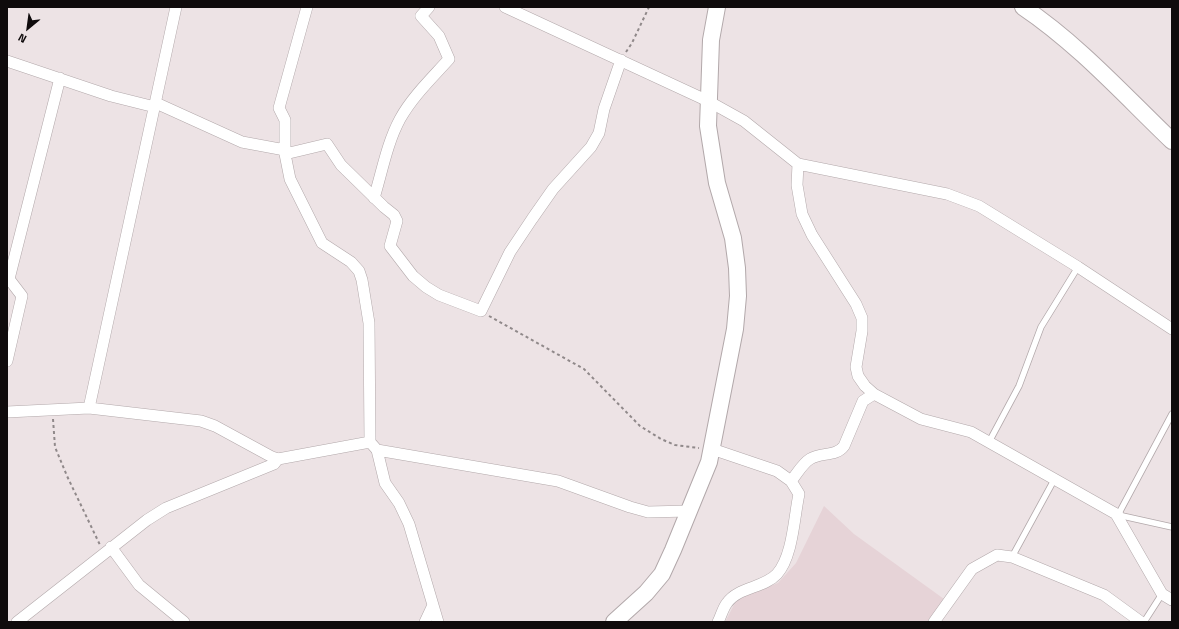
<!DOCTYPE html>
<style>
body{margin:0}
#map{position:relative;width:1179px;height:629px;overflow:hidden;background:#ede3e5;font-family:"Titillium Web",sans-serif}
canvas{display:block}
.frame{position:absolute;inset:0;border:8px solid #0f0b0c;pointer-events:none}
.north{position:absolute;left:8px;top:8px;width:40px;height:40px;-webkit-text-stroke:3px #ede3e5;paint-order:stroke;rotate:209deg;font-size:11px;font-weight:700;line-height:16px;text-align:center;color:#0f0b0c}
.north::after{content:'';display:block;margin:auto;width:14px;height:18px;background:#0f0b0c;clip-path:polygon(50% 0,100% 100%,50% 72%,0 100%)}
</style>
<div id="map">
<canvas width="1179" height="629"></canvas>
<div class="frame"></div>
<div class="north">N</div>
</div>
<script>
const g = document.querySelector('canvas').getContext('2d');
g.lineJoin = 'round';
function fill(path, color) { g.fillStyle = color; g.fill(path, 'evenodd'); }
function stroke(path, color, width, dash) { g.strokeStyle = color; g.lineWidth = width; g.lineCap = dash ? 'butt' : 'round'; g.setLineDash(dash || []); g.stroke(path); }
fill(new Path2D(`
 M824,506L854,534L944,599L928,622H725L737,599L778,583L796,563Z`), '#e6d3d7');
const lane = new Path2D(`
 M1172,414L1118,515L1172,527
 M989,442L1019,386L1041,327L1078,267
 M1012,557L1054,480
 M1144,622L1162,594`);
const street = new Path2D(`
 M307,7L279,108L285,120V154L290,179L322,243L351,262L359,271L362,280L369,323L370,442L377,450L385,483L399,503L409,524L438,622
 M505,7L708,101L744,121L798,164L947,194L979,206L1078,267L1172,329
 M7,61L111,96L155,107
 M156,103L242,142L285,150
 M285,154L327,144L341,165L384,207L394,215L397,221L390,246L413,276L426,287L439,295L481,311L510,252L532,219L553,189L591,147L599,133L604,109L621,60
 M798,164L797,185L802,214L812,235L856,304L862,318V331L856,367L858,376L865,386L874,394L921,419L971,432L1118,515
 M374,198C382,172 387,143 400,119C412,97 432,78 449,59L439,36L421,16L429,7
 M7,278L9,279L60,78
 M7,361L22,296L9,279
 M89,408L176,7
 M7,412L89,408L201,421L215,426L272,457L278,459L370,442
 M712,449L777,471L791,481L799,494C794,517 793,556 777,574C764,588 738,587 727,603C723,608 721,616 718,622
 M377,450L558,481L630,507L648,512L689,511
 M791,481C797,474 802,464 810,459C821,452 836,457 844,446L863,401L874,394
 M1116,514L1162,594L1172,600
 M111,547L139,585L184,622
 M17,622L147,520L166,508L274,464L278,459
 M425,622L433,605
 M934,622L972,569L997,555L1012,557L1104,595L1141,622`);
const secondary = new Path2D(`
 M1023,7C1078,44 1124,95 1172,141
 M614,622L646,593L662,574L673,550L709,462L735,329L738,296L737,268L733,238L717,183L708,126L711,40L717,7`);
stroke(lane, '#b2a8aa', 7);
stroke(street, '#b2a8aa', 12);
stroke(secondary, '#b2a8aa', 18);
stroke(new Path2D(`
 M626,52L632,43L649,7
 M489,316L584,369L640,426L661,439L675,445L699,448
 M53,419L55,447L67,476L100,545`), '#90898a', 2, [3, 3]);
stroke(lane, '#fff', 5.5);
stroke(street, '#fff', 11);
stroke(secondary, '#fff', 16);
</script>
